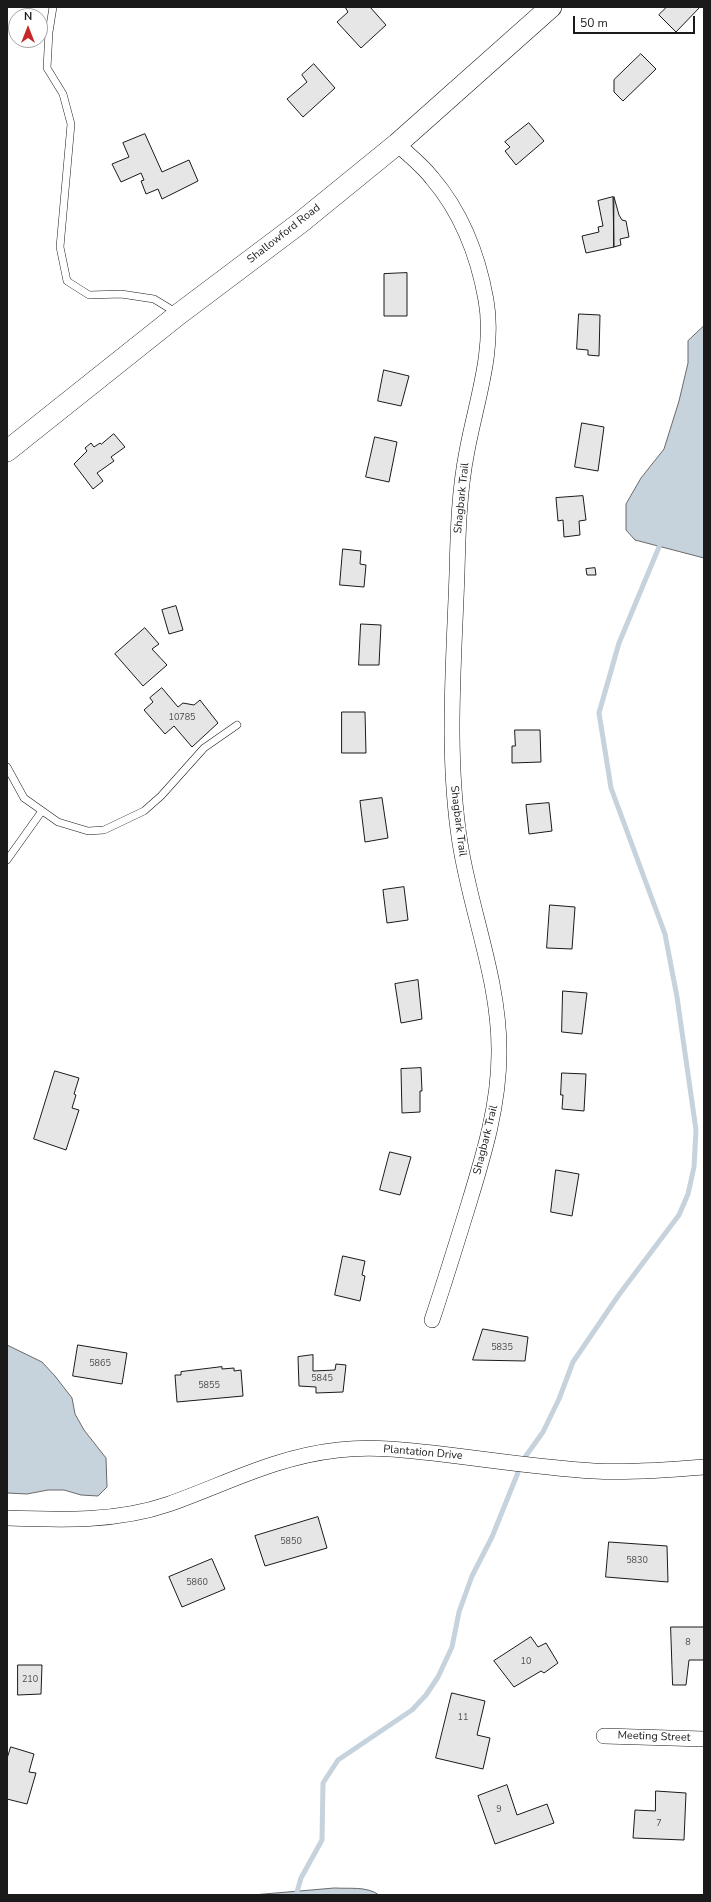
<!DOCTYPE html>
<style>
body{margin:0}
#map{position:relative;width:711px;height:1902px;overflow:hidden;background:#fff;font-family:"Nunito Sans",sans-serif}
canvas{display:block}
.frame{position:absolute;inset:0;border:8px solid #1a1a1a;pointer-events:none}
.north{position:absolute;left:8px;top:8px;width:40px;height:40px;box-sizing:border-box;background:#fff;border:1px solid #a3a3a3;border-radius:50%;rotate:0deg;font-size:11px;font-weight:700;line-height:16px;text-align:center;color:#1a1a1a}
.north::after{content:'';display:block;margin:auto;width:14px;height:18px;background:#c62828;clip-path:polygon(50% 0,100% 100%,50% 72%,0 100%)}
.scale{position:absolute;left:573px;top:16px;width:122px;height:18px;box-sizing:border-box;border:2px solid #1a1a1a;border-top:0;padding-left:5px;font-size:12px;line-height:14px;white-space:nowrap;color:#1a1a1a;-webkit-text-stroke:3px #fff;paint-order:stroke}
</style>
<div id="map">
<canvas width="711" height="1902"></canvas>
<div class="frame"></div>
<div class="north">N</div>
<div class="scale">50 m</div>
</div>
<script>
const g = document.querySelector('canvas').getContext('2d');
g.lineJoin = 'round';
function fill(path, color) { g.fillStyle = color; g.fill(path, 'evenodd'); }
function stroke(path, color, width, dash) { g.strokeStyle = color; g.lineWidth = width; g.lineCap = dash ? 'butt' : 'round'; g.setLineDash(dash || []); g.stroke(path); }
function label(font, color, halo, rows, align = 'center') {
  g.font = font + ' "Nunito Sans",sans-serif'; g.lineWidth = 3; g.setLineDash([]); g.textBaseline = 'middle'; g.strokeStyle = halo; g.fillStyle = color; for (const [text, x, y, turn = 0] of rows) {
    g.save(); g.translate(x, y); g.rotate((+turn || 0) * Math.PI / 180); g.textAlign = isNaN(turn) ? turn : align; if (halo) g.strokeText(text, 0, 0); g.fillText(text, 0, 0); g.restore();
  }
}
const water = new Path2D(`
 M704,326V558L635,540L626,530V504L641,478L664,449L679,401L688,363V341Z
 M7,1345L42,1362L55,1376L72,1398L75,1414L84,1430L106,1458L107,1487L98,1496L81,1495L64,1490H48L27,1494L7,1493Z
 M335,1888C349,1889 367,1886 379,1895H253Z`);
fill(water, '#c6d2dc');
stroke(water, '#6a6a6a', 1);
stroke(new Path2D(`
 M297,1892L301,1878L322,1840L323,1783L338,1760L412,1710L426,1695L438,1677L452,1647L459,1612L472,1576L492,1537L523,1460L543,1432L559,1399L573,1362L618,1296L679,1215L688,1194L694,1167L696,1130L677,997L665,934L611,788L599,713L619,643L659,547`), '#c6d2dc', 5);
const building = new Path2D(`
 M370,7L386,25L361,48L337,22L348,12L345,7Z
 M667,7H700L676,32L659,15Z
 M641,54L656,69L623,101L614,92V80Z
 M314,64L335,88L303,117L287,99L307,82L302,75Z
 M529,123L544,141L516,165L505,151L510,147L505,142Z
 M145,134L162,172L189,160L198,181L162,199L158,189L146,194L141,181L144,180L141,173L121,182L112,164L129,157L123,143Z
 M613,197L614,247L586,253L582,236L599,232L598,227L603,226L598,201Z
 M614,197L619,215L622,220L626,221L629,237L620,239L621,245L614,247Z
 M407,273V316H384V274Z
 M579,314L600,315L599,356L588,355V350L577,349Z
 M384,370L409,376L401,406L378,401Z
 M582,423L604,427L598,471L575,467Z
 M114,434L125,447L111,457L114,461L97,473L103,481L93,489L74,464L87,451L85,448L91,443L94,447L100,443L101,444Z
 M375,437L397,442L389,482L366,477Z
 M583,496L586,520L579,521L580,535L564,537L563,520L558,521L556,498Z
 M343,549L361,551L360,564L366,565L364,587L340,585Z
 M595,568L596,575H587L586,569Z
 M176,606L183,630L169,634L162,610Z
 M361,624L381,625L379,665H359Z
 M145,628L159,644L152,649L167,665L143,686L115,654Z
 M162,688L178,707L183,703L194,705L200,700L218,723L192,747L174,726L165,734L144,710L153,702L150,698Z
 M342,712H365L366,753H342Z
 M515,730H540L541,762L512,763V746H515Z
 M382,798L388,838L365,842L360,801Z
 M549,803L552,831L529,834L526,805Z
 M404,887L408,920L387,923L383,890Z
 M550,905L575,907L572,949L547,948Z
 M418,980L422,1019L401,1023L395,984Z
 M563,991L587,993L582,1034L562,1032Z
 M421,1068L422,1091H420V1112L402,1113L401,1069Z
 M55,1071L79,1078L74,1094L76,1095L72,1108L79,1110L66,1150L34,1139Z
 M562,1073L586,1074L584,1111L562,1109L563,1095H561Z
 M390,1152L411,1157L400,1195L380,1190Z
 M556,1170L579,1174L572,1216L551,1212Z
 M343,1256L365,1261L362,1275L365,1276L360,1301L335,1295Z
 M483,1329L528,1337L525,1361L473,1360Z
 M78,1345L127,1353L122,1384L73,1376Z
 M313,1355V1371L335,1370L336,1364L346,1365L343,1392L316,1393V1387L299,1386L298,1357Z
 M222,1367V1369L234,1368V1371L241,1370L243,1396L177,1402L175,1375H181V1372Z
 M318,1517L327,1548L265,1566L255,1536Z
 M609,1542L667,1546L668,1582L606,1577Z
 M212,1559L225,1589L182,1607L169,1577Z
 M671,1627H704V1660H689L686,1685H673Z
 M531,1637L538,1647L546,1643L558,1663L544,1673L541,1671L514,1687L494,1661Z
 M18,1665H42L41,1694L18,1695Z
 M452,1693L485,1701L477,1735L490,1738L483,1769L436,1758Z
 M11,1747L34,1754L29,1772L36,1773L27,1804L7,1799V1759Z
 M507,1785L517,1815L547,1804L554,1823L495,1844L478,1796Z
 M656,1791L686,1793L684,1840L633,1838L635,1810L655,1811Z`);
fill(building, '#e6e6e6');
stroke(building, '#1a1a1a', 1);
const lane = new Path2D(`
 M53,7L49,32L47,68L63,94L71,124L60,247L67,281L89,295L121,294L154,299L177,313
 M7,767L24,798L58,822L88,831L104,830L144,811L161,796L204,748L237,725
 M7,860L42,811`);
const street = new Path2D(`
 M397,144C409,155 422,165 432,178C462,213 478,255 486,300C495,350 476,402 467,451C459,491 458,532 457,573C454,662 446,754 460,843C471,913 500,982 499,1053C499,1105 484,1154 469,1203C457,1242 445,1281 432,1320
 M7,1518C62,1520 117,1522 169,1504C228,1483 275,1457 338,1450C373,1446 407,1450 441,1454C492,1460 543,1468 594,1471C630,1473 668,1470 704,1467
 M604,1736L704,1739`);
const secondary = new Path2D(`
 M7,451L179,314L300,223L397,144L551,7`);
stroke(lane, '#1a1a1a', 8);
stroke(street, '#1a1a1a', 16);
stroke(secondary, '#1a1a1a', 22);
stroke(lane, '#fff', 7);
stroke(street, '#fff', 15);
stroke(secondary, '#fff', 21);
label('9px', '#4d4d4d', null, [
 ["10785",182,718],
 ["5835",502,1348],
 ["5865",100,1364],
 ["5845",322,1379],
 ["5855",209,1386],
 ["5850",291,1542],
 ["5830",637,1561],
 ["5860",197,1583],
 ["8",688,1643],
 ["10",526,1662],
 ["210",30,1680],
 ["11",463,1718],
 ["9",499,1810],
 ["7",659,1824]
]);
label('11px', '#1a1a1a', '#fff', [
 ["Shallowford Road",284,234,-38],
 ["Shagbark Trail",462,498,-84],
 ["Shagbark Trail",458,821,83],
 ["Shagbark Trail",486,1140,-76],
 ["Plantation Drive",423,1453,5],
 ["Meeting Street",654,1737,2]
]);
</script>
